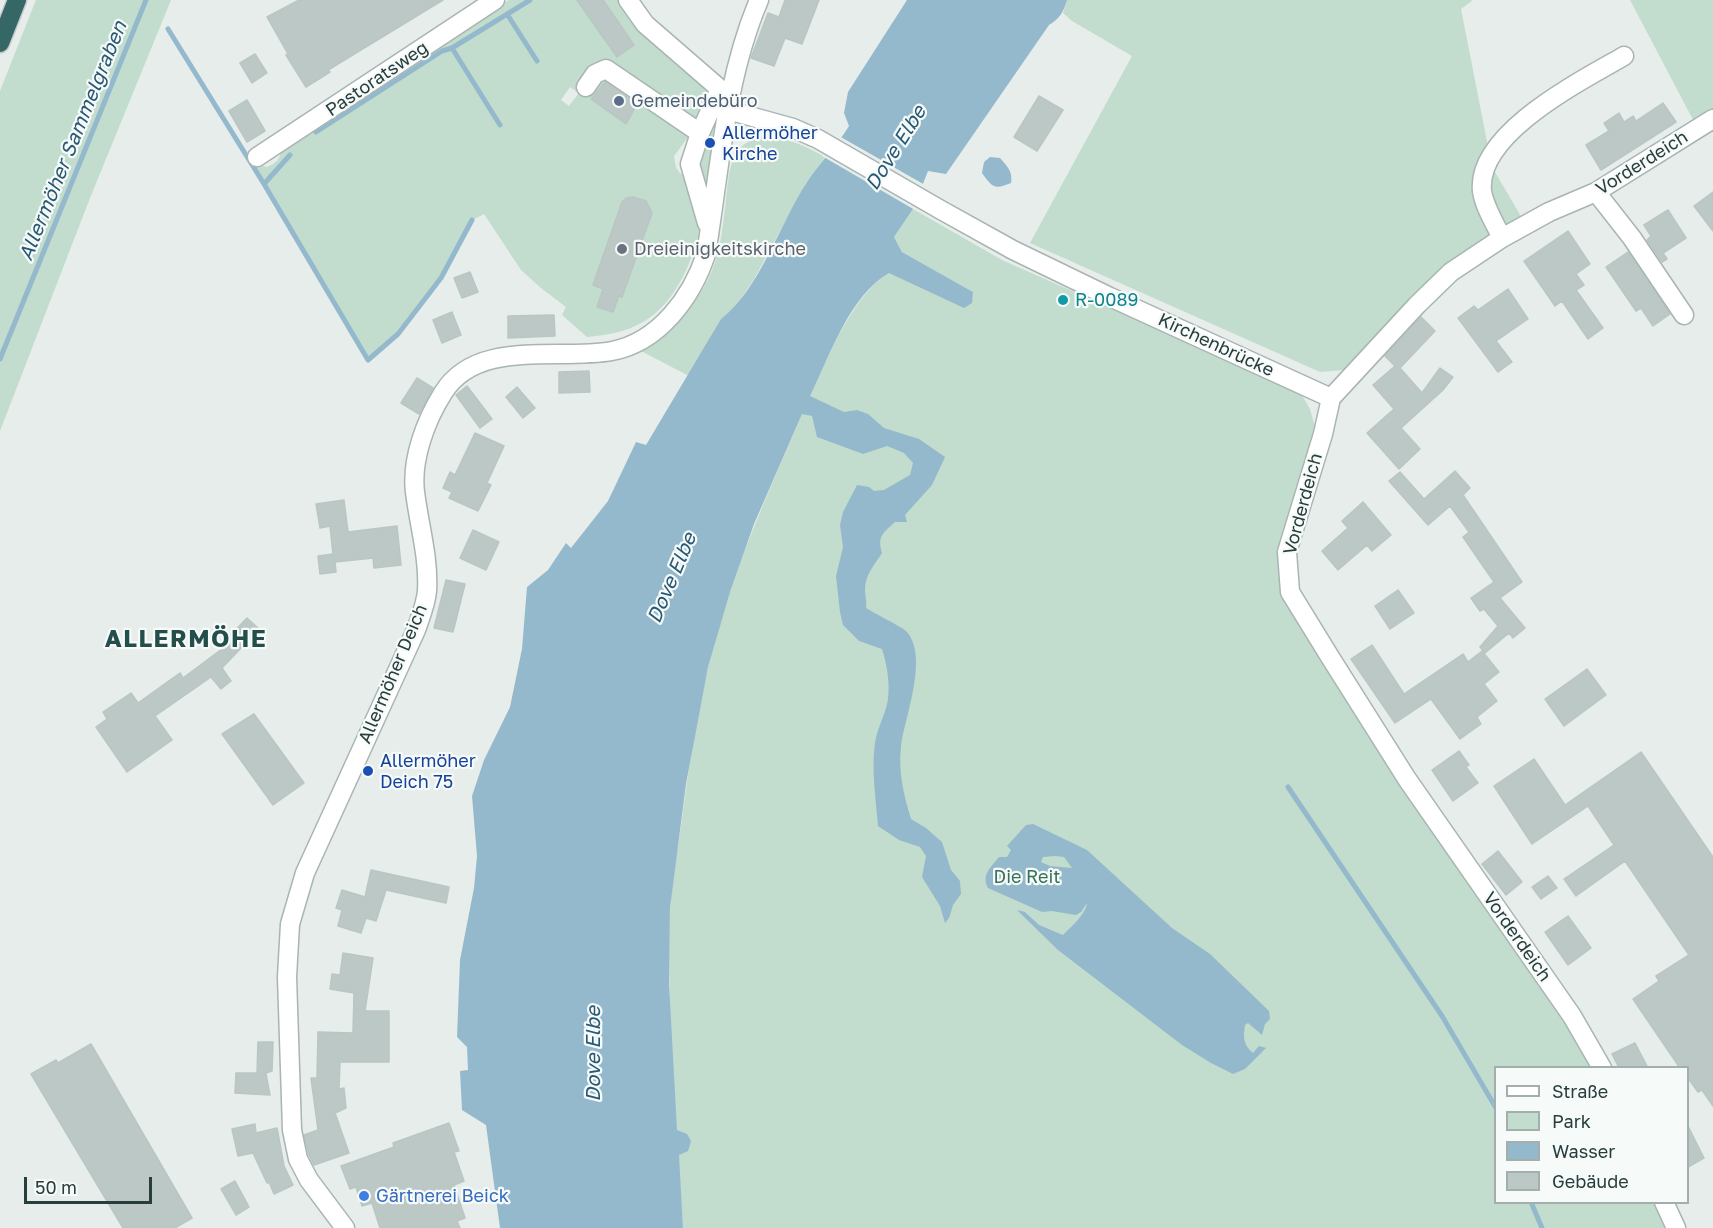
<!DOCTYPE html>
<meta charset="utf-8">
<style>
body{margin:0}
#map{position:relative;width:1713px;height:1228px;overflow:hidden;background:#e6edeb;font-family:"Golos Text",sans-serif}
canvas{display:block}
.legend{position:absolute;left:1494px;top:1066px;width:195px;height:138px;box-sizing:border-box;background:#f6faf9;border:2px solid #a3afad;margin:0;padding:8px 10px;list-style:none;font-size:18px;color:#273e3c}
.legend li{display:flex;align-items:center;gap:12px;height:30px}
.legend b{width:30px;border:2px solid #a3afad}
.scale{position:absolute;left:24px;top:1177px;width:128px;height:27px;box-sizing:border-box;border:3px solid #273e3c;border-top:0;padding-left:8px;font-size:18px;line-height:21px;white-space:nowrap;color:#273e3c;-webkit-text-stroke:4px #f6faf9;paint-order:stroke}
</style>
<div id="map">
<canvas width="1713" height="1228"></canvas>
<ul class="legend">
<li><b style="height:8px;background:#fff"></b>Straße</li>
<li><b style="height:16px;background:#c2dccd"></b>Park</li>
<li><b style="height:16px;background:#95b9cc"></b>Wasser</li>
<li><b style="height:16px;background:#bcc8c5"></b>Gebäude</li>
</ul>
<div class="scale">50 m</div>
</div>
<script>
const g = document.querySelector('canvas').getContext('2d');
g.lineJoin = 'round';
function fill(path, color) { g.fillStyle = color; g.fill(path, 'evenodd'); }
function stroke(path, color, width, dash) { g.strokeStyle = color; g.lineWidth = width; g.lineCap = dash ? 'butt' : 'round'; g.setLineDash(dash || []); g.stroke(path); }
function label(font, color, halo, rows, align = 'center') {
  g.font = font + ' "Golos Text",sans-serif'; g.lineWidth = 4.5; g.setLineDash([]); g.textBaseline = 'middle'; g.strokeStyle = halo; g.fillStyle = color; for (const [text, x, y, turn = 0] of rows) {
    g.save(); g.translate(x, y); g.rotate((+turn || 0) * Math.PI / 180); g.textAlign = isNaN(turn) ? turn : align; if (halo) g.strokeText(text, 0, 0); g.fillText(text, 0, 0); g.restore();
  }
}
fill(new Path2D(`
 M36,0H171L90,198L0,431V91Z
 M509,0H620L710,91L694,129L674,156C675,160 675,166 677,169C680,175 688,177 690,183C694,190 700,216 700,224C700,236 692,257 687,268C665,316 638,333 587,337L562,315L566,307L541,288L521,270L484,214L472,220L441,278L398,334L368,363L249,161L257,157L263,166L267,167C279,162 281,157 282,145ZM570,87L579,93L569,106L561,100Z
 M1067,0H1473L1461,9L1492,167L1522,218L1447,266L1343,370L1320,372L1030,243L1132,56L1072,21L1063,13Z
 M1630,0H1713V124L1700,133Z
 M716,110L705,198L698,170L703,138Z
 M765,136C789,138 805,146 825,157L806,183L753,281L733,310L721,319L689,376L641,351C670,330 697,306 711,273C721,250 723,224 726,200C728,184 728,165 738,151C745,141 754,139 765,136Z
 M913,209L1002,260L1300,392L1310,409L1315,427L1305,464L1282,593L1566,1022L1592,1067L1496,1068V1202L1657,1203L1670,1228H683C677,1123 666,1017 670,911C671,883 677,854 681,826C688,773 696,719 708,667C728,583 763,504 797,426C816,381 849,298 889,272L973,292L902,252L894,237Z`), '#c2dccd');
fill(new Path2D(`
 M907,0H1067C1063,13 1060,18 1049,25L946,174L928,171L913,209L894,237L902,252L973,292L972,303L964,308L889,273C850,295 829,357 810,396L844,412L857,410L868,414L884,428L919,439L945,457L932,485L905,515L907,522H895C883,533 877,536 882,553C875,564 865,575 865,589C865,596 867,601 866,608C874,613 902,627 906,631C930,656 904,719 901,747C898,772 904,796 911,819L926,828L942,842L951,870L960,881L961,894L953,905L949,918L945,923L940,906L922,877L926,856L920,847L899,840L878,826C876,799 871,770 875,743C877,728 886,714 888,699C890,682 887,665 882,649L859,641L843,625L840,612L836,576L843,547L840,525L843,512L857,485L869,487L874,491L884,490L910,475L913,463L904,453L887,446L863,454L817,437L812,416L802,414L754,524L730,592L708,667L686,784L670,908L669,983L677,1130L687,1134L691,1141L688,1151L679,1155L683,1228H500L486,1125L462,1110L460,1071L468,1070L467,1047L457,1037L460,960L474,888L477,856L472,796L484,760L510,707L522,649L527,587L548,570L566,543L571,548L608,501L636,442L646,445L721,319C760,289 780,223 807,182C820,162 837,146 849,126L844,113L848,92Z
 M990,157L1000,158C1008,167 1013,172 1011,183C994,190 992,187 982,173L984,162Z
 M1033,824L1087,850L1172,928L1210,954L1269,1011L1270,1019L1265,1024L1262,1035L1248,1023L1245,1025C1243,1037 1243,1045 1253,1053L1259,1046L1266,1048L1245,1069L1233,1074L1211,1063L1182,1045L1058,950L1017,910L1025,912L1039,925L1063,935C1071,927 1086,914 1087,903L1081,912L1076,915L1052,911L1042,912L988,888C981,875 991,867 999,857H1007L1011,850L1007,846L1026,825ZM1055,856L1064,857L1072,868L1050,866L1041,862L1043,857Z`), '#95b9cc');
fill(new Path2D(`
 M839,136L925,185L915,210L822,156Z`), '#e6edeb');
stroke(new Path2D(`
 M507,14L537,61
 M168,29L264,184
 M452,48L500,125
 M316,132L442,51L452,48L530,0
 M290,155L264,184L368,360L398,334L441,278L472,220
 M0,359L146,0
 M1288,787L1442,1016L1496,1108
 M1531,1202L1542,1228`), '#95b9cc', 5);
const building = new Path2D(`
 M299,0H443L328,70L330,72L306,87L286,55L288,54L267,17Z
 M577,0H603L634,45L617,57Z
 M785,0H819L802,44L785,38L774,66L751,58L768,13L779,17Z
 M255,54L267,73L252,83L240,63Z
 M605,82L637,104L626,124L591,99Z
 M1039,96L1063,110L1037,151L1014,137Z
 M247,100L265,131L247,142L229,111Z
 M1663,103L1676,122L1601,170L1586,145L1609,131L1604,123L1619,113L1624,122L1633,116L1636,121Z
 M1713,192V231L1694,206Z
 M633,197L646,201L652,213L622,297L619,296L613,312L597,307L603,289L593,285L622,202L626,198Z
 M1668,210L1686,238L1663,253L1667,259L1662,262L1647,240L1651,236L1644,225Z
 M1568,231L1590,264L1576,274L1584,285L1576,290L1603,328L1588,339L1562,301L1555,306L1524,261Z
 M1628,252L1670,314L1653,326L1641,308L1636,311L1606,267Z
 M470,272L478,292L462,298L454,278Z
 M1508,289L1528,319L1496,341L1512,362L1498,372L1458,318L1474,306L1478,310Z
 M452,312L461,335L442,343L433,320Z
 M554,315L555,336L508,338V316Z
 M1421,317L1435,331L1400,368L1422,393L1440,368L1453,377L1443,390L1401,428L1420,449L1399,469L1367,433L1394,409L1373,385L1395,366L1385,356Z
 M589,371L590,392L559,393V372Z
 M417,378L433,388L419,414L401,403Z
 M467,386L492,419L480,428L456,395Z
 M517,387L535,408L523,418L506,397Z
 M475,433L504,446L487,483L491,485L478,511L449,498L452,492L443,488L450,472L455,475Z
 M1455,471L1470,488L1463,495L1522,582L1500,598L1525,628L1513,638L1509,633L1485,653L1480,647L1498,626L1484,609L1480,611L1471,598L1494,582L1463,537L1469,532L1450,506L1428,525L1389,481L1400,472L1424,499Z
 M344,500L348,532L397,526L401,565L374,568L373,558L335,562L336,572L320,574L318,556L333,554L330,526L320,528L316,504Z
 M1363,502L1391,535L1372,551L1367,545L1338,570L1322,551L1348,528L1342,521Z
 M473,530L499,542L486,570L460,558Z
 M446,580L465,584L453,632L434,628Z
 M1398,590L1414,613L1390,629L1375,606Z
 M247,618L259,629L222,668L231,681L221,689L211,677L155,716L172,740L127,772L96,727L107,719L103,712L131,693L138,703L180,673L183,678L226,646L223,643Z
 M1372,645L1404,694L1463,654L1468,662L1482,651L1499,672L1484,684L1497,701L1477,717L1481,724L1460,739L1431,699L1395,723L1351,659Z
 M1587,669L1606,695L1564,726L1545,699Z
 M254,714L304,783L273,805L222,734Z
 M1459,751L1469,765L1466,767L1478,783L1453,801L1432,770Z
 M1641,752L1713,857V1106L1702,1090L1698,1092L1688,1078V1068H1680L1633,999L1659,981L1656,976L1689,955L1625,861L1576,896L1564,879L1614,845L1588,806L1532,844L1494,786L1534,759L1565,805Z
 M1498,851L1522,882L1506,895L1482,864Z
 M371,870L449,887L446,903L386,890L376,921L366,918L361,933L338,926L342,910L336,908L342,890L365,897Z
 M1548,876L1557,888L1541,899L1532,887Z
 M1568,916L1591,948L1568,965L1545,932Z
 M343,953L373,958L365,1011H389V1062H340L339,1089L344,1088L346,1108L335,1113L349,1153L314,1165L309,1155L304,1135L318,1130L311,1078H317L318,1032L353,1033L354,993L330,989L332,974L340,975Z
 M258,1042H273L272,1071L263,1074H266L270,1095L235,1093L236,1073H257Z
 M1635,1043L1648,1068H1619L1612,1054Z
 M91,1044L192,1218L175,1228H123L31,1074L56,1060L58,1063Z
 M449,1123L459,1151L454,1152L464,1181L454,1185L465,1218L457,1221L460,1228H380L372,1203L362,1206L356,1187L350,1189L341,1166L394,1147L393,1143Z
 M255,1124L256,1133L277,1128L284,1166L293,1185L274,1194L269,1182L267,1183L253,1153L238,1156L232,1129Z
 M1688,1126L1704,1158L1688,1167Z
 M235,1181L249,1207L236,1215L221,1189Z`);
fill(building, '#bcc8c5');
stroke(building, '#b9c6c3', 1.5);
const minor = new Path2D(`
 M628,0L645,24L720,89L730,93
 M586,87L595,74L606,69L700,133
 M728,110L793,128L818,139L941,210L1013,250L1110,297L1331,398
 M257,157L495,0
 M1596,192L1632,238L1684,315
 M707,223L690,164L700,133L720,89
 M1502,238C1495,224 1484,206 1482,191C1476,133 1583,80 1624,56
 M1602,1068L1572,1016L1407,779L1330,657L1290,592L1287,552L1323,434L1331,398L1417,305L1451,272L1502,238L1549,212L1596,192L1713,119
 M1664,1202L1676,1228
 M345,1228L309,1180L298,1159L292,1130L287,977L290,924L305,873L416,630C420,618 426,604 427,591C429,557 419,525 415,492C411,459 426,420 443,393C477,338 558,361 612,351C659,342 692,297 706,254C720,169 725,80 759,0`);
const highway = new Path2D(`
 M0,43L17,0`);
stroke(minor, '#a9b5b3', 21);
stroke(highway, '#c3c9c8', 21);
stroke(minor, '#fff', 18);
stroke(highway, '#356766', 18);
for (const [x, y, r, color] of [
 [619,101,6,"#5c6f8a"],
 [710,143,6,"#1a4fb4"],
 [622,249,6,"#6b7280"],
 [1063,300,6,"#0f9aa8"],
 [368,771,6,"#1a4fb4"],
 [364,1196,6,"#3f7fe0"]
]) { const dot = new Path2D(); dot.arc(x, y, r, 0, 2 * Math.PI); g.fillStyle = color; g.fill(dot); stroke(dot, '#f6faf9', 2); }
label('18px', '#273e3c', '#f6faf9', [
 ["Pastoratsweg",377,79,-34],
 ["Vorderdeich",1642,163,-32],
 ["Kirchenbrücke",1216,345,25],
 ["Vorderdeich",1303,504,-75],
 ["Allermöher Deich",393,674,-67],
 ["Vorderdeich",1517,937,55]
]);
label('18px', '#4e5e75', '#f6faf9', [
 ["Gemeindebüro",631,101]
], 'left');
label('18px', '#164399', '#f6faf9', [
 ["Allermöher",722,133],
 ["Kirche",722,154],
 ["Allermöher",380,761],
 ["Deich 75",380,782]
], 'left');
label('18px', '#5b616d', '#f6faf9', [
 ["Dreieinigkeitskirche",634,249]
], 'left');
label('18px', '#0d838f', '#f6faf9', [
 ["R-0089",1075,300]
], 'left');
label('18px', '#357057', '#f6faf9', [
 ["Die Reit",1027,877]
]);
label('18px', '#366cbe', '#f6faf9', [
 ["Gärtnerei Beick",376,1196]
], 'left');
label('italic 20px', '#275974', '#f6faf9', [
 ["Allermöher Sammelgraben",73,141,-68],
 ["Dove Elbe",896,148,-58],
 ["Dove Elbe",672,578,-67],
 ["Dove Elbe",594,1054,-90]
]);
g.letterSpacing = '1.5px';
label('bold 24px', '#244e4b', '#f6faf9', [
 ["ALLERMÖHE",186,639]
]);
g.letterSpacing = '0px';
</script>
